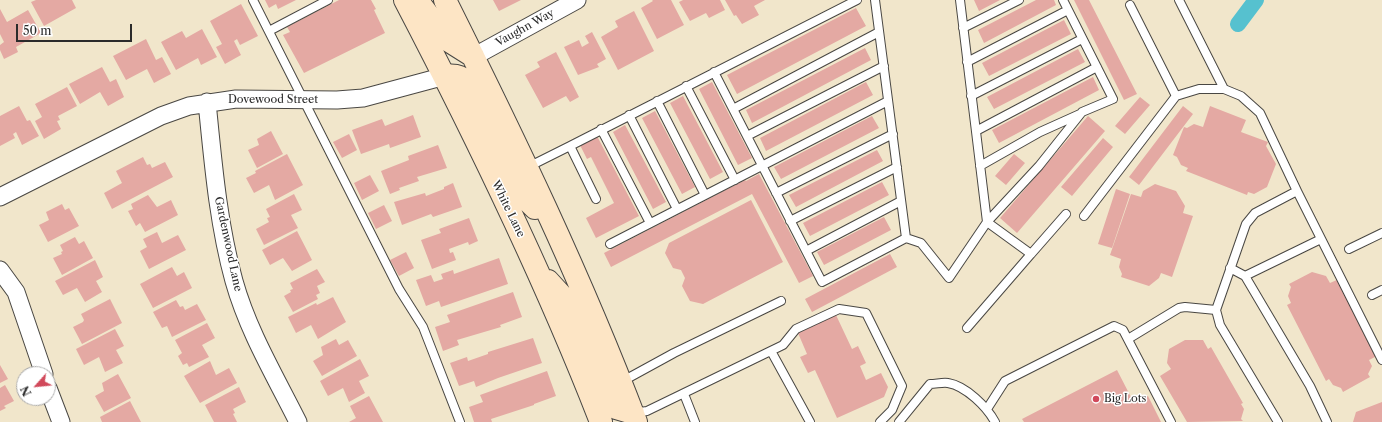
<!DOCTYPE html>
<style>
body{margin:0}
#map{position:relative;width:1382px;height:422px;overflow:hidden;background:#f1e6cb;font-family:"Libre Caslon Text",serif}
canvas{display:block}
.north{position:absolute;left:16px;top:366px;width:40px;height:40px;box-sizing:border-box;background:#fff;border:1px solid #aaa;border-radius:50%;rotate:243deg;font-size:11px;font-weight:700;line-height:16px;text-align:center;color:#2b2b2b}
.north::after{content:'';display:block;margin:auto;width:14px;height:18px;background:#d1495b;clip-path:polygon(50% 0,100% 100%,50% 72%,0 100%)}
.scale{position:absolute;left:16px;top:24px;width:116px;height:18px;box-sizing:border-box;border:2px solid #2b2b2b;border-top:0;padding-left:5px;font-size:12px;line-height:14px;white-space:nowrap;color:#2b2b2b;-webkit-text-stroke:3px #fff;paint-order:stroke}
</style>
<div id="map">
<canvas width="1382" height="422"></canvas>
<div class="north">N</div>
<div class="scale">50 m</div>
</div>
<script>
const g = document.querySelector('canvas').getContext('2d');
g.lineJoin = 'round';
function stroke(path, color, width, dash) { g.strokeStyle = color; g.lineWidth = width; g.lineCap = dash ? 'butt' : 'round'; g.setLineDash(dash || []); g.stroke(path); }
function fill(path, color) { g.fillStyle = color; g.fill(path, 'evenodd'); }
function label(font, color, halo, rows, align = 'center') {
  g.font = font + ' "Libre Caslon Text",serif'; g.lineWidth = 3; g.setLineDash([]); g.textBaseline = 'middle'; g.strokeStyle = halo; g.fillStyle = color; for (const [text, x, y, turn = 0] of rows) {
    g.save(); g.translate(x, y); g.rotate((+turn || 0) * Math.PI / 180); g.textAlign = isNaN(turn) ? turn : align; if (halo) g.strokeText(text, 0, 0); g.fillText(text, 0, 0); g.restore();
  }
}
stroke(new Path2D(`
 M1238,24L1256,0`), '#56c1cf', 16);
fill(new Path2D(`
 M36,0H72L76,8L44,26L31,2Z
 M265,0H296L278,9L276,4L269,8Z
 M339,0H371L376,9L374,10L385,33L304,73L283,35L290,32L287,27Z
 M493,0H521L499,11Z
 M652,0H671L684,25L657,39L641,8L653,1Z
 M683,0H720L725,10L709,18L706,13L690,21L679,2Z
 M725,0H765L754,6L759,15L742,24L736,15L734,16Z
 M974,0H1000L979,11Z
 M1036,0H1054L1056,5L984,43L978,30Z
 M1074,0H1089L1137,94L1124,100Z
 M241,4L258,36L240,45L237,39L234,41L241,55L225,64L216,47L222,44L210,21Z
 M856,8L866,26L737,94L727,75Z
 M0,9L7,22L28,10L41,33L16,47L18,52L4,59L0,50V45L4,42L0,34Z
 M634,11L654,51L618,70L601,37L618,27L615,21Z
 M1064,20L1071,34L989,76L982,63Z
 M202,29L217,57L201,65L198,58L176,70L161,42L182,31L186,38Z
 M592,32L606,59L597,64L599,67L578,75L564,47L579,40L582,47L589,43L585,36Z
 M146,39L156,60L162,57L171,74L154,83L147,69L126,80L113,56Z
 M865,48L871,60L752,123L746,110Z
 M1078,49L1085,62L994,109L987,97Z
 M556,52L579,97L570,102L566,96L543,108L525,75L540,67L537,62Z
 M102,67L110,82L116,79L124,97L108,106L100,92L80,104L69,84Z
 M1093,77L1099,90L999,143L992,130Z
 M712,82L752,158L738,165L699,89Z
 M866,82L873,95L766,151L760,138Z
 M67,87L77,106L58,116L60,120L57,121L61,129L44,139L35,121L42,117L35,104Z
 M683,96L723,172L710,179L670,103Z
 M1140,97L1150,105L1125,134L1115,126Z
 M19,106L27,121L30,120L39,136L22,145L16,132L13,134L15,138L0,146V116Z
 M1183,106L1193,114L1139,185L1129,177Z
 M1210,106L1246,120L1241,132L1268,142L1266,146L1276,164L1267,187L1254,194L1248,192L1247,195L1186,171L1188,168L1181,165L1177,157L1173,155L1184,127L1187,128L1194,124L1203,127Z
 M655,111L695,187L682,194L642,118Z
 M413,115L421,137L390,148L389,144L361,154L352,130L382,119L385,126Z
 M872,116L879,128L781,179L774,167Z
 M1088,116L1105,131L1017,233L1000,218Z
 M625,125L666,202L653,209L613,132Z
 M271,131L283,154L257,168L248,150L259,145L257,139Z
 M349,134L357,150L342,158L333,142Z
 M597,136L639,216L596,238L586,218L614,203L591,157L587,159L580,145Z
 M1103,138L1113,147L1072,196L1061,187Z
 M438,145L447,168L417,177L419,181L399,188L400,190L390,194L381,171L409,160L408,156Z
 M877,150L883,161L796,207L789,195Z
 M287,154L303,185L275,200L269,185L254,193L246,178L256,173L255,171Z
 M1014,154L1025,163L1006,185L995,176Z
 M143,157L147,165L150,164L152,168L165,162L173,177L112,209L104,193L122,183L116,171Z
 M759,174L813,276L799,283L752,194L611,267L604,253L745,180L746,181Z
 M370,175L379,191L362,200L354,183Z
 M882,182L889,195L810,236L803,223Z
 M453,183L462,207L433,217L431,214L402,225L394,202L425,193L426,196L444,189V187Z
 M1155,184L1176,191L1185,206L1183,213L1193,216L1172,277L1161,273L1159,278L1149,286L1121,277L1122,274L1119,267L1121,259L1110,255L1131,194L1141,197L1143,191Z
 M1116,189L1130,194L1112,248L1098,244Z
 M294,194L302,210L291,215L298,228L264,245L256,229L269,222L267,218L270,217L266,209Z
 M148,195L157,207L171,200L178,215L145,232L140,223L136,226L128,211L133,209L131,204Z
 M751,200L783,262L703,304L690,301L682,286L685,278L681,270L673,268L665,253L669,243Z
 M62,204L65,210L69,208L79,226L48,242L39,225L49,220L46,212Z
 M384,205L392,221L376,229L368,213Z
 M884,217L891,230L824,265L817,252Z
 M469,218L478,241L469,245L468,242L449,249L450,253L453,252L456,260L432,269L421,240L441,233L439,229Z
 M297,231L312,260L292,271L283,258L270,265L262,250Z
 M157,232L162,243L178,235L186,250L149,269L140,251L147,247L143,239Z
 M75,237L79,244L84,241L93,258L62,275L53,258L62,254L61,252L63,251L60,245Z
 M406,252L414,268L399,276L390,260Z
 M890,254L897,267L812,312L805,299Z
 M499,258L508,284L441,307L439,301L426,306L416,280L431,275L434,282L443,279L441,274L453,270L454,274Z
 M95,260L103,277L96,281L102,292L85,302L77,288L63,295L55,281Z
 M172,267L177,276L184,272L192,288L153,308L140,284Z
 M317,269L325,282L317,286L320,293L316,295L318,299L293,312L284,296L291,292L290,290L293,289L290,283Z
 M1312,272L1326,276L1330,283L1339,279L1379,355L1369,360L1372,366L1368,374L1370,377L1343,392L1341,388L1333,385L1329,379L1326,381L1287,305L1291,303L1288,296L1291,287L1289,284Z
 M513,292L522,317L500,325L501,327L457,340L459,345L443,351L435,327L450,322L447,315Z
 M333,297L346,322L318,339L311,325L296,333L288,317L316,303L317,305Z
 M110,299L122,323L82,344L73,327L83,322L84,320L81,314Z
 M176,300L180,307L183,306L185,310L197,304L206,320L172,337L167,326L162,328L153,312Z
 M836,315L852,349L858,346L866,363L860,366L866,380L881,373L888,387L884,397L837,418L815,370L808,373L800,357L807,354L798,333Z
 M207,323L215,338L202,345L209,357L189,367L187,363L183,365L178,356L182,353L175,340Z
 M115,329L124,346L116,350L123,363L105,372L99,357L84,365L76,349Z
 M533,338L542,363L498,378L476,387L474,381L459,386L450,363L467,357L468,361L488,354V352Z
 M336,339L339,345L348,340L357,356L322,376L313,361L323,355L321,347Z
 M1185,340H1203L1208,349L1211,347L1243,403L1241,404L1244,409L1241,419L1243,421L1187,422L1160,376L1171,369L1167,363L1169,349Z
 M360,359L369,376L359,381L365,393L349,402L343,388L328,396L320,381Z
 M210,361L216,375L229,368L237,383L200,403L184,376Z
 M0,365L8,379L0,383Z
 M1117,370L1134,403L1148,396L1161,422H1024L1022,419Z
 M547,371L556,396L534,404V405L491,419L492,422H474L469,407L483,402L480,395Z
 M118,374L131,398L104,412L95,396L104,391L102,383Z
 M5,385L14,401L4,406L6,408L0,411V388Z
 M239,387L246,402L233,409L235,413L233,414L237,422H214L205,405Z
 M369,396L383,422H349L356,418L350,406Z
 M130,401L141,422H102L100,417Z
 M1382,402V422H1353L1356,412Z`), '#e4a9a3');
const lane = new Path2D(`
 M253,0L399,289L423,327L460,422
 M875,0L906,238L921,243L949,278L987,222L1039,166L1082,112L1113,99L1063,0
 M960,0L987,222L1031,254L1066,214
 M1179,0L1224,89
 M1130,5L1176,96
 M963,28L1019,0
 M269,31L328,0
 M967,62L1068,10
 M714,72L822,282L906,238
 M686,86L735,180
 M971,96L1082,39
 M657,101L705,195
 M733,109L879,32
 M629,115L677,209
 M601,129L650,223
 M976,131L1097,67
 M747,136L884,66
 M570,146L857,0
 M980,166L1040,132L1080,114
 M528,167L570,146L596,199
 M776,193L893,134
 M1084,216L1176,96L1199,89H1224L1241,96L1260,113L1297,191
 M790,221L897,167
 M610,244L888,101
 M1349,249L1382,233
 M806,251L901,201
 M1230,268L1245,276L1310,386L1327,422
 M1245,276L1321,239
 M1372,295L1382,290
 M967,328L1031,254
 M1128,339L1179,308L1185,307L1216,310
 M771,351L810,422
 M621,382L674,353L781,301
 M684,394L695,422
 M987,409L1005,381L1114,326L1123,330L1171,422
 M634,413L647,411L783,345L796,329L839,309L866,313L902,386L892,410L880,422
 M899,422L930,384C936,384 943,382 948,383C966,386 987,407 995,422
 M1278,422L1220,325L1216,310L1246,224L1255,213L1297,191L1382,360`);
const street = new Path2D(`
 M473,57L577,0
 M207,102C213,162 218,223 234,281C248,331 275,376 298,422
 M0,197L161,116L189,106L236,99L337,100L363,98L445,76
 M0,270L16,292L44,374
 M48,388L61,422`);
const secondary = new Path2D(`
 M405,0C477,138 545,278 601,422
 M445,0C514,138 581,277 636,422
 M420,4L446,39L473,56
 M445,76C457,74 463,77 471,86L526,199L535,208
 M548,281L569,304L608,395L616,408L633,413`);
stroke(lane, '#494743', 10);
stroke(street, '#494743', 19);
stroke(secondary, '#494743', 24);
stroke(lane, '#fff', 8);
stroke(street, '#fff', 17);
stroke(secondary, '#fde5c5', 22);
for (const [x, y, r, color] of [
 [1096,399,4,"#d1495b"]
]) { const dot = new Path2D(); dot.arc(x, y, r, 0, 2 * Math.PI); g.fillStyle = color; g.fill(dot); stroke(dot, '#fff', 1.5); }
label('11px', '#2b2b2b', '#fff', [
 ["Vaughn Way",525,28,-29],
 ["Dovewood Street",273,100],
 ["White Lane",508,209,64],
 ["Gardenwood Lane",228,244,78]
]);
label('11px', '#2b2b2b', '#fff', [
 ["Big Lots",1104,399]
], 'left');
</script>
